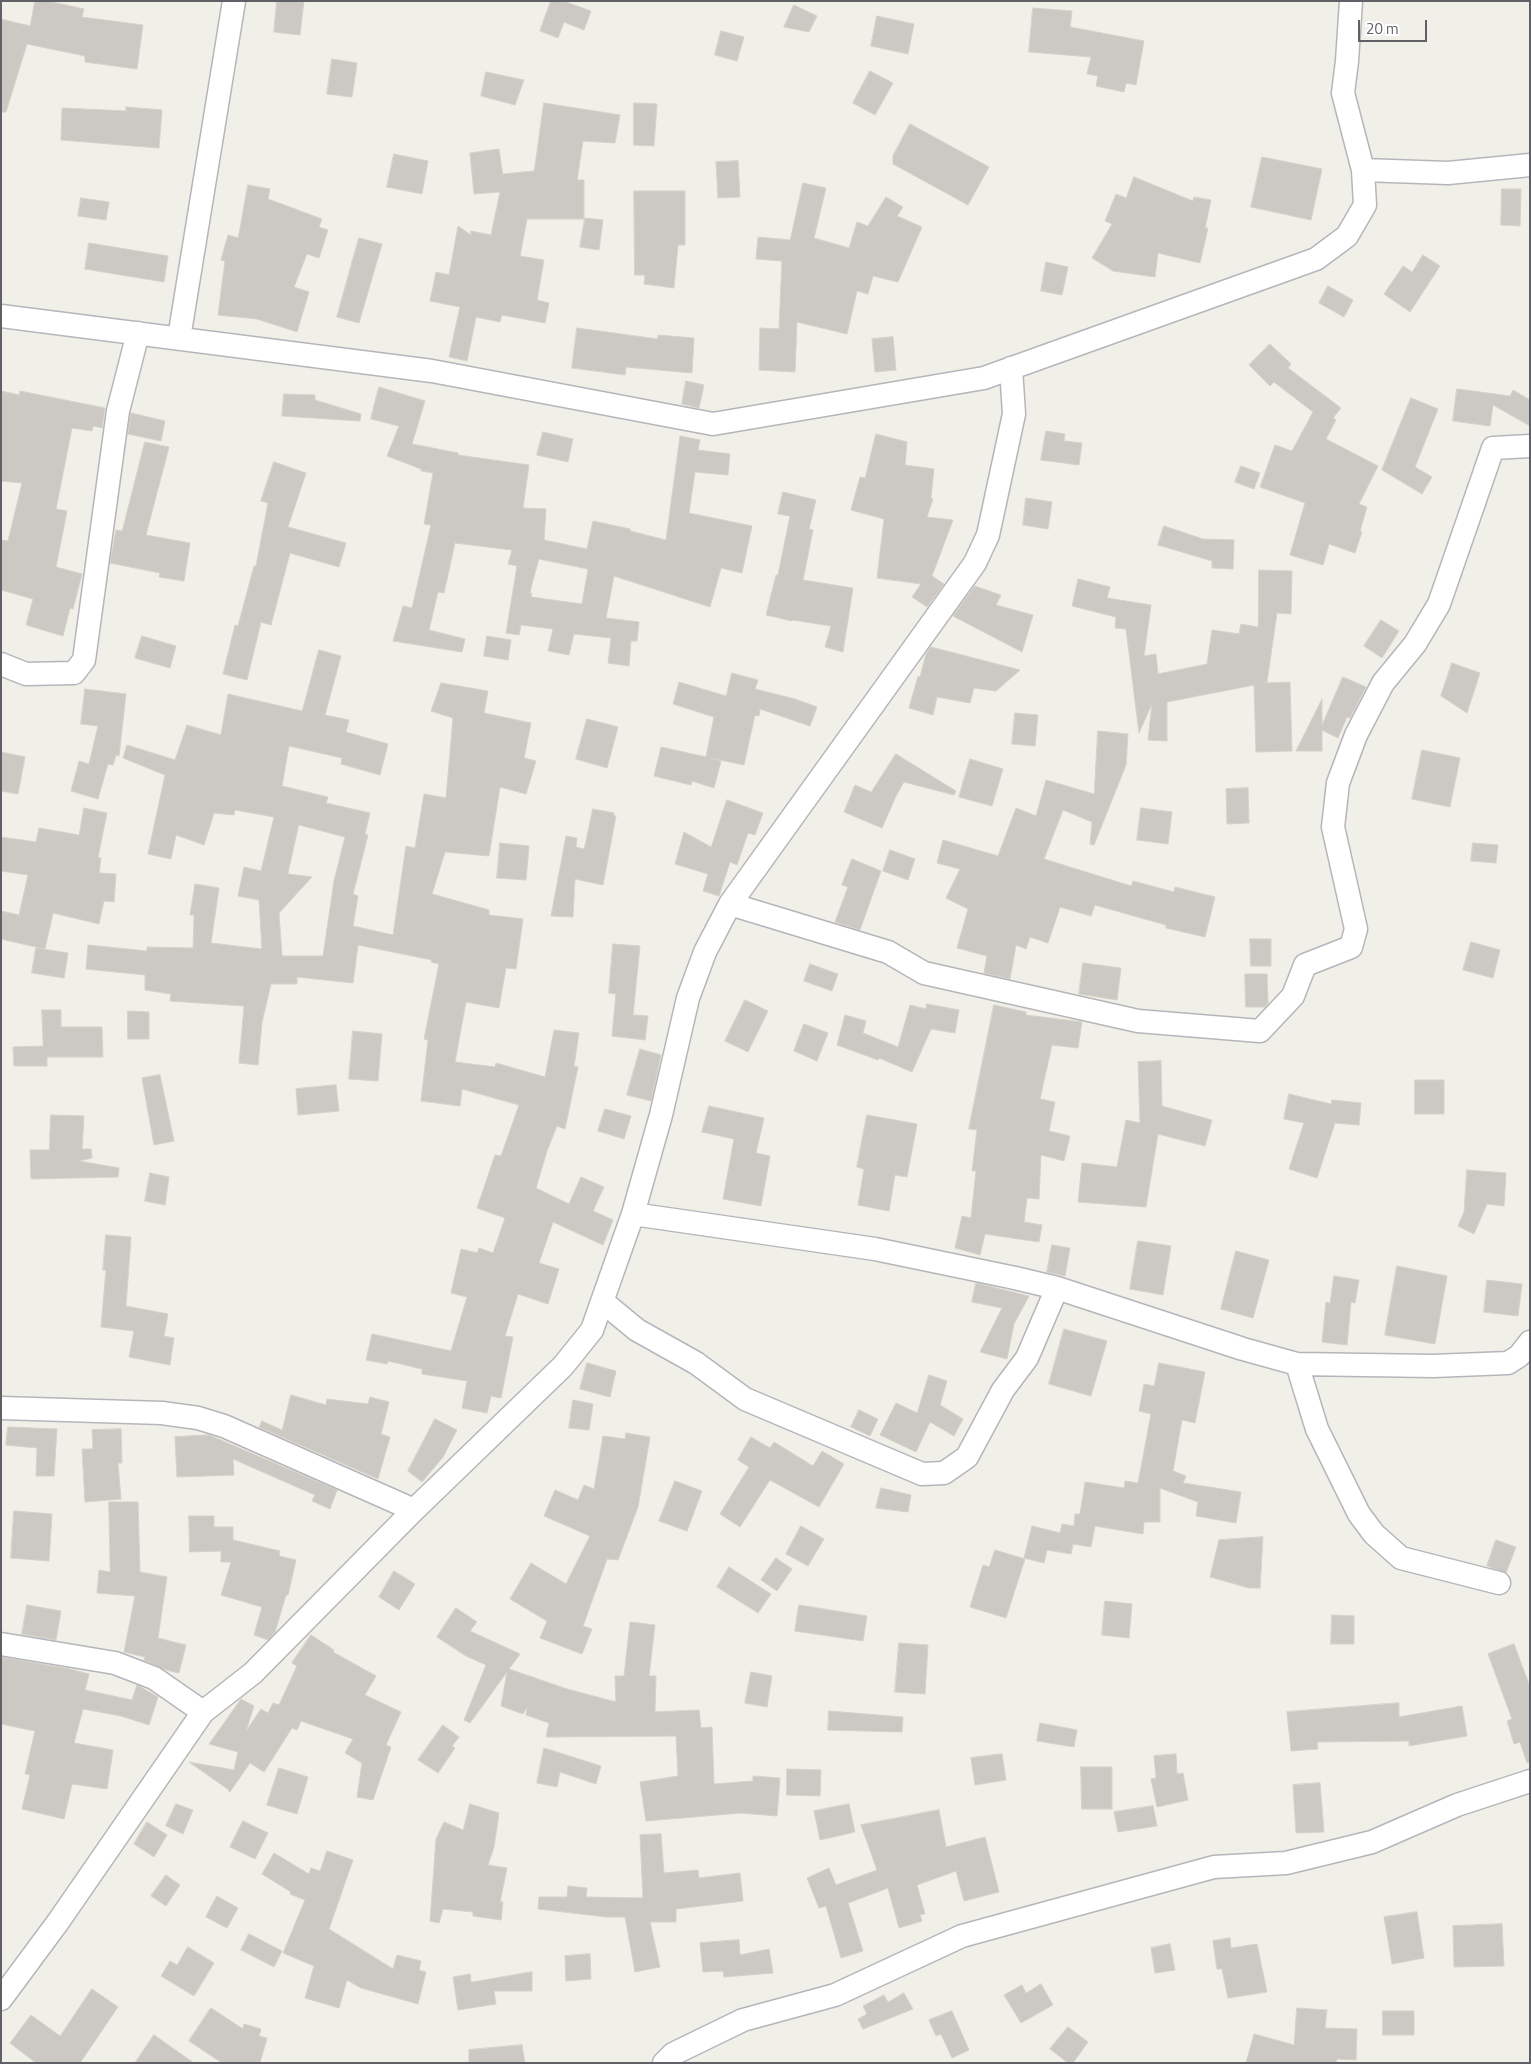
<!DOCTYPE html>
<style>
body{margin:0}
#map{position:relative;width:1531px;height:2064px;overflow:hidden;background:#f0efe8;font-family:"Titillium Web",sans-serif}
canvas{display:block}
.frame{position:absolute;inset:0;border:2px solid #5f6167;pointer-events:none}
.scale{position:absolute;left:1358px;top:20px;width:69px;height:22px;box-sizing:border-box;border:2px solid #5f6167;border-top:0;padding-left:6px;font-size:15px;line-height:18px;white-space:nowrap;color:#5f6167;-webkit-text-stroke:4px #fff;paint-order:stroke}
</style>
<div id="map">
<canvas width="1531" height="2064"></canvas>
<div class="frame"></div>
<div class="scale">20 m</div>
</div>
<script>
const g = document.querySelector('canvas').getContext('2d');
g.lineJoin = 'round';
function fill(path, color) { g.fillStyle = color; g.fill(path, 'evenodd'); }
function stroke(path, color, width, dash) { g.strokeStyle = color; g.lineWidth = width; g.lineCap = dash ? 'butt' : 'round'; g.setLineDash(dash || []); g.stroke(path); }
const building = new Path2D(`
 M35,1H48L84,9L82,17L143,25L137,69L85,62V56L27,44L6,112H1V19L30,26Z
 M277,1H304L300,35L274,32Z
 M551,1H563L591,11L584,30L564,22L558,38L540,31Z
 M794,5L817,16L809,32L784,27Z
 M1033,8L1072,11L1070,27L1144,41L1136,85L1126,83L1124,92L1096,86L1098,76L1087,74L1091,57L1029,52Z
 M877,16L914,24L908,54L871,46Z
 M721,31L744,37L737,61L715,55Z
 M332,59L357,63L352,97L327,94Z
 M870,71L893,83L875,115L853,103Z
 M486,72L524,80L515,105L481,96Z
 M544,103L620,115L615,143L583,141L577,180H584V219H527L520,256L544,260L537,300L549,303L545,323L502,315L500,322L476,317L467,361L449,357L460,307L430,301L436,272L449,275L458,226L471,235V231L491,235L500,192L474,194L470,153L499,149L503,177V174L534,171Z
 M634,103L657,104L654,146L634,145Z
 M126,107L162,110L159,148L61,140L62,108L126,111Z
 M910,124L989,167L968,205L893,164V156Z
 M394,154L428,161L422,194L387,187Z
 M1262,157L1322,169L1311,220L1251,207Z
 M738,161L740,197L718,198L716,162Z
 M1134,177L1193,201L1194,197L1211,200L1205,228H1208L1200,263L1158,253L1155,277L1113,271L1092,258L1112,224L1105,221L1116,194L1126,198Z
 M803,183L826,188L814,238L849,248L857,222L868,226L886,197L903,207L897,216L922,227L898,282L873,276L868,294L857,291L847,334L797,322L795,372L759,370L760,328L779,329L782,261L756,259L758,237L790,240Z
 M248,185L270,189L268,199L322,219L319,227L328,230L319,258L307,254L294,287L309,292L297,332L257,319L218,315L225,261L221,260L228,235L238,238Z
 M1502,189H1521L1520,226L1501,225Z
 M634,191H685V245H678L674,288L644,284L645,275H635Z
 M81,198L109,202L106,220L78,216Z
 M585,218L603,220L599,250L580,247Z
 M359,238L382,244L359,323L337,317Z
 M89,243L168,256L164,282L85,269Z
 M1423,255L1440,266L1410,312L1384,294L1403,266L1412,272Z
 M1046,262L1068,267L1062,295L1041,291Z
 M1328,286L1353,300L1344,317L1319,303Z
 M577,328L658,339V335L694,338L692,373L626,367L625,375L572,368Z
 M893,337L896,370L875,372L872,339Z
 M1270,344L1291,364L1288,368L1341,408L1333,418L1336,420L1326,439L1378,466L1359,504L1367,507L1360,531L1362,532L1355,553L1329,544L1323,565L1290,555L1305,503L1260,487L1275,445L1292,451L1313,412L1274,382L1270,386L1249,365Z
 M686,381L704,385L699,408L682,404Z
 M379,387L425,401L412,444L458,453V455L529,465L523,508L546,509L544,540L587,549L593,521L630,529V531L666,540L680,436L700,440L698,450L730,454L728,475L695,472L689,513L752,526L742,573L721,568L710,607L614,576L606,618L639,622L637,641H631L629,666L608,663L611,638L574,634L569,655L548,651L553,629L521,625L519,635L506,633L517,566L508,564L512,550L455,543L444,593L438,592L429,630L465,639L462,652L393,641L403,606L412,608L431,525L424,524L433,473L421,471V469L387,456L399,426L371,419ZM539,559L588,569L582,604L531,597L532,593H530Z
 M1457,389L1510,396L1513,390L1530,400V426L1493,405L1490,426L1453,421Z
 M1,391L19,395L20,391L105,408L102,428L93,426L92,431L72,428L56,509L67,511L56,567L82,574L73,609L70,608L63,636L26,625L33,599L1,590V540L8,541L22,483L1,481Z
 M284,394L315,395V400L361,414L360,421L282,416Z
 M1411,398L1438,409L1415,467L1432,477L1422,494L1382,470Z
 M131,413L165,421L161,441L128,434Z
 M1046,431L1065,434L1064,441L1082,443L1079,465L1041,460Z
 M543,432L573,439L568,462L537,455Z
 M876,434L907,442L905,465L934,469L931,498L933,499L927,517L953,520L932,576L944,584L927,607L912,597L921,584L877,578L884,519L851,510L860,477L865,478Z
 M145,442L169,447L146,535L190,543L184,581L159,577L160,573L110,563L116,530L122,531Z
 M274,462L306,473L288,527L346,543L339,567L290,553L271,625L261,622L247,680L223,674L235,625L238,626L254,566H256L268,503L261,501Z
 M1241,466L1260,473L1254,489L1235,482Z
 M783,492L816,500L809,529L813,530L803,580L853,588L843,652L825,647L831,626L793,620L792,621L766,615L776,575H778L790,516L778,514Z
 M1026,498L1052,502L1048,529L1023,525Z
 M1164,526L1203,539L1234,540L1233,569L1212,568V561L1158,545Z
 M1259,570L1292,571L1291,614L1277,613L1267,682L1264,683L1290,682L1292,751L1256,752L1254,685L1167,702V741L1148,740L1152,704L1139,733L1126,629L1115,628L1116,617L1072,606L1078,579L1110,587L1107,598L1151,605L1144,656L1156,654L1158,674L1207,664L1212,630L1239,634L1241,624L1258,627Z
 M975,586L1001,595L996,605L1033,615L1022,652L953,616Z
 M1381,620L1399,631L1382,658L1364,646Z
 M142,636L176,646L170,668L135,658Z
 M487,636L511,640L508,660L484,656Z
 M931,647L1020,670L996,691L974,688L970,703L937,697L933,715L909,708L918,676L920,677L926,654Z
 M319,650L341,656L325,715L349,720L346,732L388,744L380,775L341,764L342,758L289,746L282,786L328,797L326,803L370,813L365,834L368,835L353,894L358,896L353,926L393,935L406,846L415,848L424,794L446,798L453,718L431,711L441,683L488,691L484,713L531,723L524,758L536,761L526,794L500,787L489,856L445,852L432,894L489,910V915L523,919L516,969L506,968L499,1008L466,1002L455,1062L495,1067L496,1063L545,1077L554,1030L579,1033L574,1066L578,1067L565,1129L557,1126L547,1151L536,1188L569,1204L581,1177L604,1187L593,1211L613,1220L603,1245L553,1222L539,1263L559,1269L548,1304L518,1294L505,1336L513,1337L501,1398L491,1396L487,1413L462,1408L467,1381L422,1374V1369L388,1361L387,1364L366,1360L372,1334L451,1351L467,1297L451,1293L461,1249L477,1253L479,1248L493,1253L505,1218L477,1208L495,1155L501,1156L519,1105L462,1089L460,1106L421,1101L428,1040L424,1039L439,964L431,962L432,960L358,945L353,983L297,977V984H271L262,1022L258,1065L239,1063L244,1006L170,1001L171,994L145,990V975L86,969L88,945L147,951V947L193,948L194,915H190L195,884L219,888L211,943L262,949L259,900L238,896L244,867L261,871L274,817L235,810L234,815L214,813L204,845L176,835L171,859L148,854L165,775L123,758L127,745L175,760L187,725L221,735L228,694L302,711ZM299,825L345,837L334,881L323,956H282L279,913L312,877L288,874Z
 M1452,663L1480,673L1467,713L1441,696Z
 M732,673L758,680L755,689L795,699L817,707L810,726L760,709L759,716L755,715L744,765L711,758L721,761L714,788L692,781L691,785L654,776L661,747L706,757L714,717L673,704L679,682L726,696Z
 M1343,677L1366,687L1350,718L1347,717L1338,738L1322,730V751H1296L1322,699V725Z
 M85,689L126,694L119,756L116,755L113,765L108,764L98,799L71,791L79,761L89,764L98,726L81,724Z
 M1015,713L1038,715L1035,746L1012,744Z
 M587,719L618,727L607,768L576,759Z
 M1098,731L1128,734L1126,765L1094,845L1090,844L1092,822L1063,810L1044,859L1131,886L1133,881L1174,892L1175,887L1215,897L1205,937L1166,928V925L1095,905L1091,916L1060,907L1048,943L1030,937L1026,949L1016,945L1010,979L984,973L987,956L957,948L968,909L946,898L960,869L937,863L943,840L998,856L1016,808L1036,816L1046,780L1094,794Z
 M1422,750L1460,758L1450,807L1412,799Z
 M1,752L25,757L18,794L1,791Z
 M896,754L956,791L954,795L904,782L896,796L882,828L844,812L855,785L871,792Z
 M970,759L1003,769L992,806L959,797Z
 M1248,788L1249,823L1227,824L1226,789Z
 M727,800L763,813L755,835L748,833L737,865L730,862L719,896L703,891L708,874L675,864L684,832L711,847Z
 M84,808L107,813L98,857L101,858L99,873L116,874L114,902L104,901L99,924L53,913L45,949L1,939V911L19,915L28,875L1,871V837L36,842L39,828L79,835Z
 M1141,808L1172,812L1168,844L1137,840Z
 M593,809L614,813V816H616L603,885L575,879L573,917L551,916L566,836L577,838L576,847L584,849Z
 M500,843L529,846L526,880L497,878Z
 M1473,843L1498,845L1496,863L1471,861Z
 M890,850L915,859L908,880L883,871Z
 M852,859L881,871L860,930L835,922L848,887L842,885Z
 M1250,939H1271V966H1251Z
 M1471,942L1500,950L1493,978L1463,970Z
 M613,944L640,946L633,1015L648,1016L645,1040L612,1036L616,994L609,993Z
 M36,948L68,953L64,978L32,973Z
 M1083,963L1121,968L1117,1000L1079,994Z
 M810,964L838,974L832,991L804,981Z
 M1245,974H1267L1268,1003L1265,1007H1246Z
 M745,1000L768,1011L748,1052L725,1041Z
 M927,1004L959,1010L955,1033L931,1029L912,1072L879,1058L878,1060L837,1045L845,1015L866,1021L863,1033L898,1047L910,1005L926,1009Z
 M994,1005L1026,1012V1015L1082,1022L1078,1048L1052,1045L1040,1099L1055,1102L1049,1131L1070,1136L1064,1161L1041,1155L1039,1199L1027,1198L1024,1222L1042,1225L1039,1242L985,1234L980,1255L955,1248L962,1216L971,1218L976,1171H972L977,1130L969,1129Z
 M42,1010H61V1027H102L103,1057H47V1066H14L13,1047L43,1046Z
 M128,1011L149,1012V1039H128Z
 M804,1024L828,1033L817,1061L794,1051Z
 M353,1031L382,1034L378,1081L349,1079Z
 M640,1049L661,1055L651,1101L627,1095Z
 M1161,1061L1162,1106L1212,1120L1205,1146L1158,1134L1146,1207L1078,1202L1082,1163L1117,1167L1126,1120L1140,1123L1138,1062Z
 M160,1075L174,1141L154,1145L142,1078Z
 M1415,1080H1444V1114H1415Z
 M336,1085L339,1111L298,1115L296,1089Z
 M1289,1094L1331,1104L1332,1100L1361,1103L1359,1125L1335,1123L1317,1178L1289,1169L1304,1123L1284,1119Z
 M709,1106L764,1118L756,1153L770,1156L761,1206L723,1199L734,1139L702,1132Z
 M605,1109L631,1116L624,1139L598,1131Z
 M51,1115L84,1116L82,1149H91L92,1158L79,1161L119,1168L118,1177L31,1179L30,1150H49Z
 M867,1115L917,1124L907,1177L895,1175L889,1211L858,1205L864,1169L857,1167Z
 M1467,1170L1506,1173L1504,1206L1487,1204L1474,1234L1458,1226L1464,1212Z
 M150,1173L169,1177L165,1205L145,1201Z
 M106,1235L131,1237L126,1306L168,1314L164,1336L174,1338L170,1365L129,1357L134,1331L101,1327L106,1270H103Z
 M1138,1241L1171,1246L1163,1295L1130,1289Z
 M1052,1245L1070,1248L1065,1276L1047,1272Z
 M1236,1251L1269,1260L1253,1318L1221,1309Z
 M1397,1266L1447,1276L1435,1344L1385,1335Z
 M1334,1276L1359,1280L1355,1303L1351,1302L1347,1345L1322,1342L1326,1302L1330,1303Z
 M1487,1280L1522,1284L1518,1316L1484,1312Z
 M976,1283L1029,1296L1014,1324L1007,1359L980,1352L1002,1308L972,1302Z
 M1064,1329L1107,1341L1091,1396L1049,1384Z
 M587,1363L616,1371L610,1397L580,1389Z
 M1159,1363L1205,1372L1195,1423L1182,1420L1173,1471L1186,1476L1183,1483L1241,1492L1236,1523L1196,1516L1198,1502L1160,1488V1522H1144L1143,1534L1095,1526L1091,1547L1073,1544L1071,1554L1047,1550L1044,1563L1024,1558L1032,1526L1060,1533L1062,1524L1074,1526L1075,1514H1080L1085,1482L1124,1488L1125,1481L1138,1483L1151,1414L1139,1411L1144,1384L1154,1386Z
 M929,1375L947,1381L940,1405L963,1419L954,1436L930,1422L916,1452L880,1435L896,1403L917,1413Z
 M291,1395L326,1405L327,1399L368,1404L370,1397L389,1402L381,1434L390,1437L378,1479L259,1427L262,1421L282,1430Z
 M573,1400L593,1404L589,1430L569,1428Z
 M859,1410L878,1419L870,1436L851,1427Z
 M435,1419L457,1430L443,1457L422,1482L408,1471Z
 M8,1427L57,1429L54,1476H36L37,1448L6,1445Z
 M121,1429L122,1463H118L121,1499L85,1502L82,1449H93L92,1430Z
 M626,1433L650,1437L638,1507L618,1560L607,1559L583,1626L592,1629L582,1654L540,1638L547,1621L510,1599L531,1563L566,1584L590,1536L544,1516L555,1490L578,1500L584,1485L594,1489L603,1436L625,1439Z
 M209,1435L337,1490L330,1509L312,1501L315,1495L233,1459L234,1475L177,1477L175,1437Z
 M751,1437L770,1448L774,1442L813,1466L822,1451L844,1464L819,1507L770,1480L740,1527L720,1514L749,1467L738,1460Z
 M675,1481L702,1491L687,1531L659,1521Z
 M881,1488L911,1495L908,1512L876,1508Z
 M109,1502H138L140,1572L167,1577L158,1638L186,1645L179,1673L166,1670L144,1660L145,1657L124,1652L135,1596L97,1593L99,1570L110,1572Z
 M14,1511L52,1514L49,1561L11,1558Z
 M189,1516H214V1527H233V1540L280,1551L279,1556L296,1560L288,1595H286L275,1632L268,1640L254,1635L262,1607L221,1595L231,1562H221V1551L190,1552Z
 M801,1526L824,1539L808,1566L786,1554Z
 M1263,1537L1260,1588H1249L1210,1577L1219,1540Z
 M1496,1540L1516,1547L1506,1573L1487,1566Z
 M995,1550L1025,1559L1006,1618L970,1607L983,1565L989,1567Z
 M776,1558L792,1569L777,1591L761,1580Z
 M729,1567L771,1594L758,1613L717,1587Z
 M394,1571L415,1584L399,1610L379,1597Z
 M1105,1601L1132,1604L1129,1638L1102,1635Z
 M27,1605L61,1611L56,1640L22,1634Z
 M799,1605L867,1616L863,1641L795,1631Z
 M456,1608L477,1622L470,1631L520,1654L509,1669L567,1689L616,1702L615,1676H624L630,1622L655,1625L649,1676H656L655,1712L699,1710L701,1728L712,1727L714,1784L753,1781V1776L780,1778L777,1816L741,1813L646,1821L640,1782L678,1776L676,1736L546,1737L549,1723L526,1715L527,1707L523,1714L501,1706L507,1672L470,1723L464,1720L486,1665L466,1656L437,1637Z
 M1332,1615L1354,1616V1644H1331Z
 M311,1635L334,1650L333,1652L376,1676L365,1695L401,1712L386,1745L391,1747L373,1800L357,1797L362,1763L345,1753L353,1739L301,1721L297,1730L292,1728L264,1772L250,1763L230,1792H229V1790L189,1762L234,1770L238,1752L209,1744L241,1699L254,1706L246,1731L261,1709L268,1713L273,1703L279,1705L297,1666L292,1663Z
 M899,1643L928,1645L925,1694L895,1692Z
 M1514,1644L1530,1687V1762L1527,1763L1520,1742L1514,1744L1507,1721L1512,1719L1488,1654Z
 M1,1657L70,1669L89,1674L85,1690L132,1700L137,1685L158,1697L149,1725L121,1716L83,1709L74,1743L113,1750L107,1789L72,1784L64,1819L22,1809L30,1775L25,1774L35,1731L1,1724Z
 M751,1672L772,1676L767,1707L745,1703Z
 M1399,1703V1717L1462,1706L1467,1736L1409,1746V1741L1317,1742L1318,1749L1291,1751L1287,1712Z
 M829,1711L903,1717L902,1732L828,1730Z
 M1040,1723L1077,1730L1074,1747L1037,1741Z
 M443,1725L459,1737L452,1746L455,1748L438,1773L418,1760Z
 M544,1748L601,1766L596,1784L560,1772L557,1787L537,1783Z
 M1002,1754L1006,1780L975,1785L971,1758Z
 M1176,1754L1177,1774L1183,1773L1188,1800L1157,1807L1151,1779L1156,1778L1154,1756Z
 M1081,1767H1112V1809H1082Z
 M279,1768L308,1777L297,1814L267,1805Z
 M787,1769L821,1770L820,1796L787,1795Z
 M1320,1783L1324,1832L1296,1833L1293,1785Z
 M176,1804L193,1810L183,1834L166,1826Z
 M470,1804L499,1813L494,1847L488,1865L507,1868L500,1902H503L501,1920L473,1916V1912L443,1909L439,1923L430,1921L436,1839L444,1822L463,1830Z
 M849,1804L855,1832L820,1840L814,1811Z
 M1153,1806L1157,1826L1118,1832L1114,1812Z
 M939,1810L946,1847L985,1837L999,1892L964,1901L956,1871L917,1885L925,1914L920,1915L922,1921L899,1928L888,1888L848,1903L863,1951L841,1958L826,1906L819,1908L807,1878L829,1868L836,1885L877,1870L861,1825Z
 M243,1821L268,1833L255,1859L230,1847Z
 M147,1822L167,1835L154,1857L134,1844Z
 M661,1834L664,1873L698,1870L699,1878L740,1873L743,1901L676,1909V1922H650L660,1967L635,1972L625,1917H606L538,1909L539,1897H567L568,1886L587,1888L586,1897L643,1898L640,1835Z
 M327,1851L353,1860L329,1929L393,1969L397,1955L421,1961L419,1970L426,1972L418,2004L361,1988L347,1980L339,2008L305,1998L314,1966L283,1953L305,1900L290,1894L291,1892L262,1874L274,1853L309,1874L311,1868L320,1871Z
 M166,1875L180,1885L166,1906L151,1896Z
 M217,1896L238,1908L227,1928L206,1917Z
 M1417,1912L1424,1958L1392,1964L1384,1917Z
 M1502,1924L1504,1966L1454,1967L1453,1926Z
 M249,1934L282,1951L274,1967L241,1950Z
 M1230,1938L1231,1948L1257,1944L1267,1992L1228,1998L1222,1969H1217L1213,1941Z
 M739,1940L740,1955L769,1949L773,1973L724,1977L723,1971L703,1972L700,1943Z
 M1170,1944L1175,1970L1155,1973L1151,1948Z
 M188,1947L214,1963L194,1996L161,1976L170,1961L177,1965Z
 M590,1954L591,1979L566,1981L565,1956Z
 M532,1972V1991H494L496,2004L458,2010L453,1977L470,1974L471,1982Z
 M1041,1984L1053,2005L1021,2023L1004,1995L1022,1985L1026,1993Z
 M92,1989L118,2007L80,2063H36L10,2043L31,2015L60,2036Z
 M904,1993L913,2009L863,2029L858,2019L867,2014L863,2006L884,1995L888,2002Z
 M211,2008L243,2029L244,2024L261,2029L259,2036L267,2038L260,2063H222L189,2041Z
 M1297,2008L1327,2010L1325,2028L1357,2029L1356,2060L1337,2059L1336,2063H1246L1254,2034L1294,2045Z
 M952,2011L969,2050L952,2058L941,2034L936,2036L929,2020Z
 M1383,2011H1414V2035H1383Z
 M1068,2027L1088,2042L1073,2063H1068L1050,2049Z
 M154,2035L194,2063H135Z
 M522,2045L525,2063H469V2050Z`);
fill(building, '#ccc9c4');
stroke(building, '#d5d2c6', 1);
const minor = new Path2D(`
 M1351,1L1347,61L1343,93L1363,170
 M1,316L432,371L713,424L984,378L1316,259L1347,236L1365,205L1363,170L1448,173L1530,165
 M179,338L234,1
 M1,664L26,674L74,673L84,660L118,411L138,333
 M730,904L888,952L924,973L1138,1021L1260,1031L1293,996L1305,965L1351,947L1356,929L1333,827L1338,783L1356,735L1383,683L1415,644L1439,604L1493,448L1530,446
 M633,1214L875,1249L1015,1278L1057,1288L1243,1349L1297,1364L1433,1366L1508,1363L1519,1356L1530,1342
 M603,1302L637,1330L696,1363L745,1399L922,1474L944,1473L967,1457L1003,1390L1027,1358L1057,1288
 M1297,1364L1317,1429L1359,1514L1374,1534L1401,1558L1499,1583
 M1,1408L162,1413L198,1418L224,1426L414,1510
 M1,1644L115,1663L154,1678L203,1712
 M1,1999L58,1922L203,1712L253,1673L414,1510L563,1366L592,1330L633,1214L661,1115L688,998L705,952L730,904L975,563L988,535L1014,414L1011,368
 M664,2063L673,2054L743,2020L835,1995L962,1936L1214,1867L1286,1863L1372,1842L1457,1805L1530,1781`);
stroke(minor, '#b5b6bb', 25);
stroke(minor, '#fff', 22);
</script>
